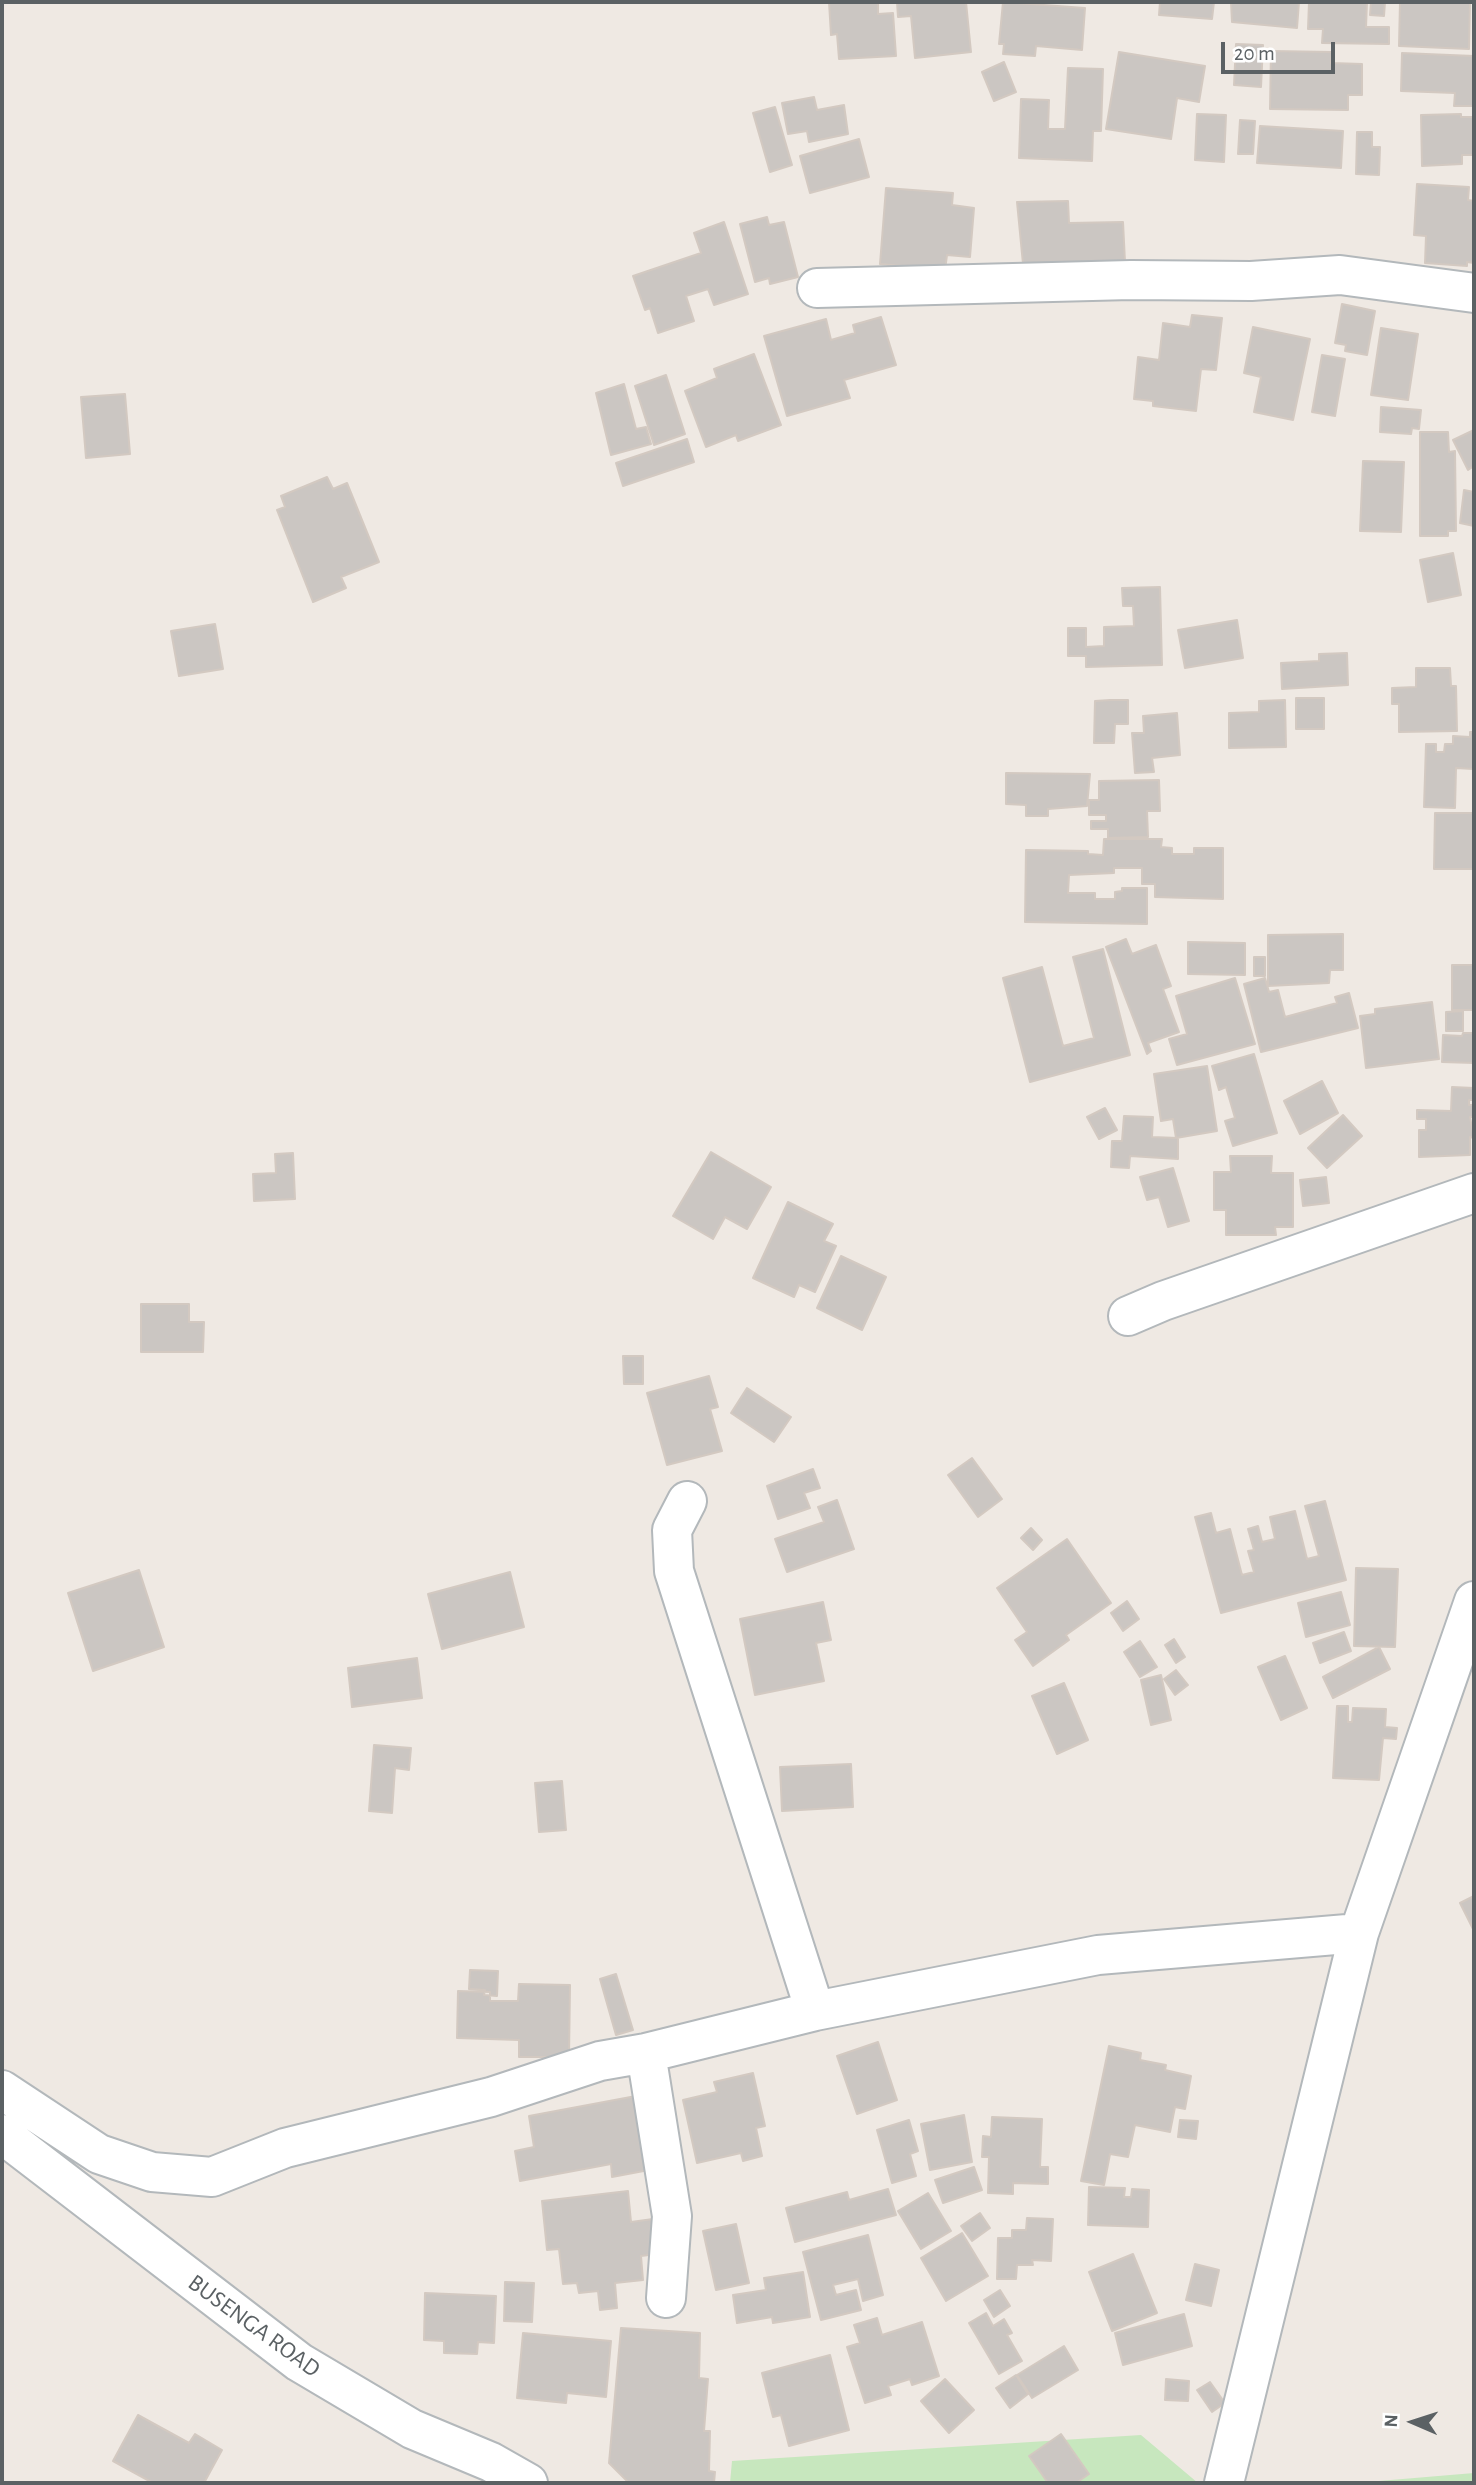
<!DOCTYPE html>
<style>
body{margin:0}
#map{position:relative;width:1476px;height:2485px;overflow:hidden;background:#efe9e3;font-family:"Alegreya Sans",sans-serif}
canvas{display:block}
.frame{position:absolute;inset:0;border:4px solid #5b6164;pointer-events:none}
.north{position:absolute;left:1378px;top:2387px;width:70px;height:70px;-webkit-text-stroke:5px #fff;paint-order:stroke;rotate:273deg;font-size:19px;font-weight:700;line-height:28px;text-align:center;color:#5b6164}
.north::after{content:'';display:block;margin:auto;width:24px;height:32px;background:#5b6164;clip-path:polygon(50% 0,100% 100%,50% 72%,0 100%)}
.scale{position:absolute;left:1221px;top:42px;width:114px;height:32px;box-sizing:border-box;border:4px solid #5b6164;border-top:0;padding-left:9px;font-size:21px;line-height:24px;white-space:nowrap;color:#5b6164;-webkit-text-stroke:5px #fff;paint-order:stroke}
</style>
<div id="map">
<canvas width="1476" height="2485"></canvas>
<div class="frame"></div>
<div class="north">N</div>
<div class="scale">20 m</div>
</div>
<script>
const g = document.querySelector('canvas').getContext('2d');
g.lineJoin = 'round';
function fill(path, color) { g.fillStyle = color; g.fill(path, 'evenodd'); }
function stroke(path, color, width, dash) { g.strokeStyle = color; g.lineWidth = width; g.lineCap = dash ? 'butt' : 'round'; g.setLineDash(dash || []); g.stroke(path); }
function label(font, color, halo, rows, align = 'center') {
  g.font = font + ' "Alegreya Sans",sans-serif'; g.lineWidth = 5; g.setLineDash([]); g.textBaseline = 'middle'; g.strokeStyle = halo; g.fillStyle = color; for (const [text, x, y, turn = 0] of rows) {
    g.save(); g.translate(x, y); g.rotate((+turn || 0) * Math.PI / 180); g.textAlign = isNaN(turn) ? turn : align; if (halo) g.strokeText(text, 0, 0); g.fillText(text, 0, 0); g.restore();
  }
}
fill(new Path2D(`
 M1141,2435L1198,2483H730L732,2461Z
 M1474,2473V2483H1355Z`), '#c7e7be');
const building = new Path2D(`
 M829,2H878V14L893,13L896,56L839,59L837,34L831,35Z
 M897,2H966L971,52L915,58L911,16L898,17Z
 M1003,2L1085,8L1082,50L1036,46L1035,56L1003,54L1004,44H999Z
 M1160,2H1214L1212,19L1159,15Z
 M1231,2H1299L1297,28L1232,22Z
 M1309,2H1367L1366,27H1389V44L1322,43L1323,29H1308Z
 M1371,2H1385L1384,16L1370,15Z
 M1400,2H1470L1469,49L1399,46Z
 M1236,44L1263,45L1261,87L1234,85Z
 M1271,51L1332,52L1331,63L1362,64V95H1348V110L1270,109Z
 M1119,52L1205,66L1199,102L1177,98L1171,139L1106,129Z
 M1402,53L1474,56V106H1454L1455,93L1401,91Z
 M1004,62L1016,92L994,101L982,72Z
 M1068,68L1103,69L1101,131H1093L1092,161L1019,158L1021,99L1049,100L1048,129H1065Z
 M814,97L817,110L844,105L848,134L809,142L807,131L788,134L782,103Z
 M775,107L792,165L770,172L753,113Z
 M1197,114L1226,115L1224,162L1195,160Z
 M1461,114V117H1474V155H1462V164L1422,166L1421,115Z
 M1240,120L1255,121L1253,154H1238Z
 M1260,126L1343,131L1341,168L1257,163Z
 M1357,132H1372V147H1380L1379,175L1356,174Z
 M859,139L869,177L810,193L800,156Z
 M1417,184L1469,187L1468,200L1474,201V263L1467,262V266L1425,263L1426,236L1414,235Z
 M886,188L953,193L952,205L974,208L970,257L947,255L945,270L880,264Z
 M1068,201L1069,223L1123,222L1125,262L1023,264L1017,202Z
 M767,217L769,225L784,222L798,277L770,284L769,278L755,282L740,224Z
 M724,222L748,294L714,305L708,289L686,296L694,321L658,333L650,308L645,310L633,276L701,253L694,233Z
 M1342,304L1375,311L1367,355L1345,351L1346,345L1335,343Z
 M1192,315L1222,318L1216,370L1201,369L1196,411L1153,406V401L1134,399L1138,357L1159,360L1163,323L1190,327Z
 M881,317L896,365L844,380L850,398L787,416L764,336L826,319L831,340L855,333L853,325Z
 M1253,327L1310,339L1293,420L1254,412L1261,377L1244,373Z
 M1381,328L1418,334L1408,400L1371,395Z
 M754,354L781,425L738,441L736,435L706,447L685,391L717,378L714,369Z
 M1322,355L1345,359L1335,416L1312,412Z
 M666,375L685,434L654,445L635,386Z
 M624,384L636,429L646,427L651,444L611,455L596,393Z
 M125,394L130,454L86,458L81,397Z
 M1381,407L1421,410L1419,429L1412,428L1411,434L1380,432Z
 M1474,430V466L1468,470L1453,440Z
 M1420,432H1448L1449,452L1455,451L1456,531H1448V536H1420Z
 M687,439L694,462L623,486L616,463Z
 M1363,461L1404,462L1401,532L1360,531Z
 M327,477L333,489L347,483L379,562L341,577L346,588L313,602L277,510L285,507L281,496Z
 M1464,490L1474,492V526L1460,523Z
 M1453,553L1461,595L1428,602L1420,560Z
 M1160,587L1162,665L1086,667V656H1068V628H1086V647L1104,646V627L1134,626L1133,606H1123L1122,588Z
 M1237,620L1243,658L1185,668L1178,630Z
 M215,624L223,669L179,676L171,631Z
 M1347,653L1348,685L1282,689L1281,663L1319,661V654Z
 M1416,668H1450L1451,686H1456L1457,731L1399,732V704H1392V688L1416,687Z
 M1296,698H1324V729H1296Z
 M1110,700H1128V724H1115L1114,743H1094L1095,701Z
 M1285,700L1286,747L1229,748V713L1259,712V701Z
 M1177,713L1180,755L1152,758L1154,772L1135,773L1132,733H1144L1143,716Z
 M1470,732H1474V793L1473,769L1456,768L1455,808L1424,807L1426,744H1436V752H1444L1445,744H1453V736L1470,737Z
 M1006,773L1090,774L1087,806L1048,809V816H1026V805L1006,804Z
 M1159,780L1160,811H1147L1148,837L1108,838V829H1091V821H1106V815H1089V800H1099V781Z
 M1435,813H1474V869H1434Z
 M1104,839H1162L1161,847L1172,848V854H1194V848H1223V899L1155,897V884H1142V868H1114V873L1069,875L1068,893H1095V899H1115V892L1122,891V888H1147V924L1025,922L1026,850L1088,851V854L1103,855Z
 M1343,934V970H1330L1329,983L1268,986V935Z
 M1126,939L1132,954L1156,945L1171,986L1163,989L1179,1032L1148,1043L1151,1051L1147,1054L1106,947Z
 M1188,942L1245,943V975L1188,974Z
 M1103,949L1130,1055L1030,1082L1003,978L1042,967L1063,1046L1094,1038L1073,957Z
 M1254,957H1265V976H1254Z
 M1452,965H1474V1010H1452Z
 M1235,978L1255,1044L1177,1065L1169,1039L1187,1034L1176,996Z
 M1265,978L1269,992L1278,990L1285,1017L1337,1003L1335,997L1349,993L1358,1028L1261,1052L1244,984Z
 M1432,1002L1439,1059L1366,1068L1360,1016L1375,1014V1009Z
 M1463,1011V1031H1446V1012Z
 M1463,1033H1474V1063L1442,1062L1443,1035L1462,1036Z
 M1254,1054L1277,1133L1233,1146L1225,1121L1235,1118L1226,1087L1219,1090L1212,1066Z
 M1207,1066L1217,1131L1176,1138L1173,1119L1161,1121L1154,1074Z
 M1322,1081L1338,1113L1300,1134L1284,1101Z
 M1452,1087L1474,1088V1100H1469V1105H1474V1117H1470L1474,1138L1470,1137V1155L1419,1157V1130H1426V1119H1417V1110L1451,1111Z
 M1105,1108L1117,1130L1099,1139L1087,1117Z
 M1343,1115L1362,1136L1327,1168L1308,1148Z
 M1124,1116L1153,1117L1152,1137L1178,1138V1159L1130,1156L1129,1168L1111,1167L1112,1141H1122Z
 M711,1152L771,1187L747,1229L725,1217L713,1239L673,1216Z
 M293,1153L295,1199L254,1201L253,1174L276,1173L275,1154Z
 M1230,1156H1272L1271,1173H1293V1227H1275L1276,1235H1226V1210H1214V1172H1231Z
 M1173,1168L1189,1221L1168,1227L1159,1197L1147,1200L1140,1177Z
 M1326,1177L1329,1203L1303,1206L1300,1180Z
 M788,1202L833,1224L824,1241L836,1246L815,1292L799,1285L794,1297L753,1278Z
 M841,1256L886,1277L862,1330L817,1308Z
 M141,1304H189V1322H204L203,1352H141Z
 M623,1356H643V1384H624Z
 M709,1376L718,1407L710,1409L722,1451L667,1465L647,1393Z
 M747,1388L791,1417L774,1442L731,1413Z
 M972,1458L1002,1499L978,1517L948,1475Z
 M813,1469L820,1488L804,1493L810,1508L778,1519L767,1486Z
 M837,1500L854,1549L787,1572L775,1539L824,1522L818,1507Z
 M1325,1501L1346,1580L1221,1613L1195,1517L1211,1513L1216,1533L1230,1529L1242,1575L1254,1572L1248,1551L1254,1550L1248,1529L1258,1526L1262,1542L1275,1539L1270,1517L1295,1511L1307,1559L1319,1556L1305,1506Z
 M1031,1528L1042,1540L1033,1550L1021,1538Z
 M1067,1539L1111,1603L1066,1635L1069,1640L1033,1666L1015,1640L1027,1632L997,1588Z
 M1356,1568L1398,1569L1395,1647L1354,1646Z
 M139,1570L164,1647L93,1671L68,1593Z
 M510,1572L524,1627L442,1649L428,1594Z
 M1341,1592L1350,1625L1306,1637L1298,1603Z
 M1127,1601L1139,1619L1123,1631L1111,1613Z
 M823,1602L831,1640L816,1643L824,1681L755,1695L740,1619Z
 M1344,1632L1351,1651L1320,1663L1313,1643Z
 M1174,1639L1185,1657L1176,1663L1165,1645Z
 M1140,1641L1157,1667L1140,1677L1124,1652Z
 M1379,1647L1390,1669L1333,1698L1323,1677Z
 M1285,1656L1307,1708L1281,1720L1258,1667Z
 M417,1658L422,1698L352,1707L348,1668Z
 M1176,1670L1188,1685L1175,1695L1164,1679Z
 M1161,1675L1171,1720L1151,1725L1141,1680Z
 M1064,1683L1088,1740L1057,1754L1032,1696Z
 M1337,1706H1348V1722H1352L1353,1708L1386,1709L1385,1727L1397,1728L1396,1739L1383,1738L1379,1780L1333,1778Z
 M374,1745L411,1748L409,1770L395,1768L392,1813L369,1811Z
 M851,1764L853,1807L782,1811L780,1767Z
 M562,1781L566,1830L539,1832L535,1783Z
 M1474,1896V1931L1460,1903Z
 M470,1970L498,1971L497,1996L484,1995L485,1990L469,1989Z
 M616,1974L633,2030L616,2035L600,1979Z
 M519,1984L570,1985L569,2057H519V2040L457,2038L458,1991L490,1992V2001H518Z
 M878,2042L897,2100L857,2114L837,2056Z
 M1109,2046L1141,2053L1140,2060L1166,2065L1165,2070L1191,2076L1185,2109L1175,2107L1170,2132L1135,2125L1128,2157L1110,2154L1104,2185L1081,2181Z
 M753,2073L765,2126L756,2128L762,2156L743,2161L741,2153L697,2163L683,2100L717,2092L714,2082Z
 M636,2096L649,2170L612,2177L611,2164L520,2181L515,2151L534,2147L529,2116Z
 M964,2115L972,2162L930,2170L921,2124Z
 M992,2117L1042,2119L1040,2167H1048V2184L1013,2183V2194L988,2193L989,2157H982L983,2136L991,2137Z
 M909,2120L918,2151L910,2154L916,2176L892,2183L877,2130Z
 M1180,2120L1198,2121L1196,2139L1178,2137Z
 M974,2167L982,2190L943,2203L935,2180Z
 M1089,2187L1125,2188L1124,2197H1131L1132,2189L1149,2190L1148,2227L1088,2225Z
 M888,2189L896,2215L795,2242L786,2208L847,2192L849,2200Z
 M628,2191L631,2222L653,2219L657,2254L641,2256L643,2280L615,2283L617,2308L600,2310L598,2291L579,2293L577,2283L563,2284L559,2249L547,2250L542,2201Z
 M928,2193L951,2231L921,2249L898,2211Z
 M980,2213L990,2228L972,2241L961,2226Z
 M1027,2218L1053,2219L1051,2261L1032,2260L1033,2265H1017L1016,2279H997L998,2238H1012V2230H1026Z
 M736,2224L749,2283L716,2290L703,2231Z
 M962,2233L988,2276L946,2301L921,2258Z
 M868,2235L883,2295L863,2301L858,2279L833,2285L836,2295L856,2290L861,2310L821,2320L803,2252Z
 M1133,2254L1157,2313L1112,2331L1089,2272Z
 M1195,2264L1219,2270L1211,2306L1186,2300Z
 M803,2272L810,2317L773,2323L772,2317L737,2323L733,2295L766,2290L764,2278Z
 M505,2282L534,2283L532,2322L504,2321Z
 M1000,2290L1010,2306L994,2317L984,2300Z
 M425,2293L496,2296L494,2343L478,2342L477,2354L444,2353V2341L424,2340Z
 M986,2313L993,2326L1004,2319L1012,2333L1007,2335L1022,2361L999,2374L969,2323Z
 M1184,2314L1192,2346L1123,2365L1115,2333Z
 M877,2318L882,2335L922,2322L939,2376L912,2385L910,2379L888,2386L891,2395L865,2403L847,2347L860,2343L854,2325Z
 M621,2328L700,2333L699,2378L708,2379L704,2431H710L709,2471L715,2472L714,2483H629L609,2463Z
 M523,2333L611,2341L606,2397L567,2393L566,2403L517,2398Z
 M1064,2346L1078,2370L1032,2398L1017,2375Z
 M830,2355L849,2430L789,2446L781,2415L773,2417L762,2373Z
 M1016,2375L1028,2394L1010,2408L996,2388Z
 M945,2379L974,2410L949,2433L921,2401Z
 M1166,2379L1189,2381L1188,2401L1165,2400Z
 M1210,2382L1225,2403L1212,2412L1197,2390Z
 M138,2415L189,2443L195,2434L222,2450L204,2483H153L113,2461Z
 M1061,2434L1089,2474L1076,2483H1048L1029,2456Z`);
fill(building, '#cbc6c2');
stroke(building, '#d3c9c1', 2);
const minor = new Path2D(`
 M817,288L1131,280L1251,281L1340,275L1474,293
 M1128,1316L1163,1301L1474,1193
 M687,1501L672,1530L674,1571L815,2011
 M646,2053L672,2216L666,2298
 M2,2090L99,2154L152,2172L212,2177L285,2148L491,2097L600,2061L646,2053L815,2011L1098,1955L1359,1933
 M2,2134L299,2362L412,2429L491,2462L528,2483
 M1224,2483L1359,1933L1474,1601`);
stroke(minor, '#b3b8bb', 42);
stroke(minor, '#fff', 38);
label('24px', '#5b6164', '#fff', [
 ["BUSENGA ROAD",254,2326,36]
]);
</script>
